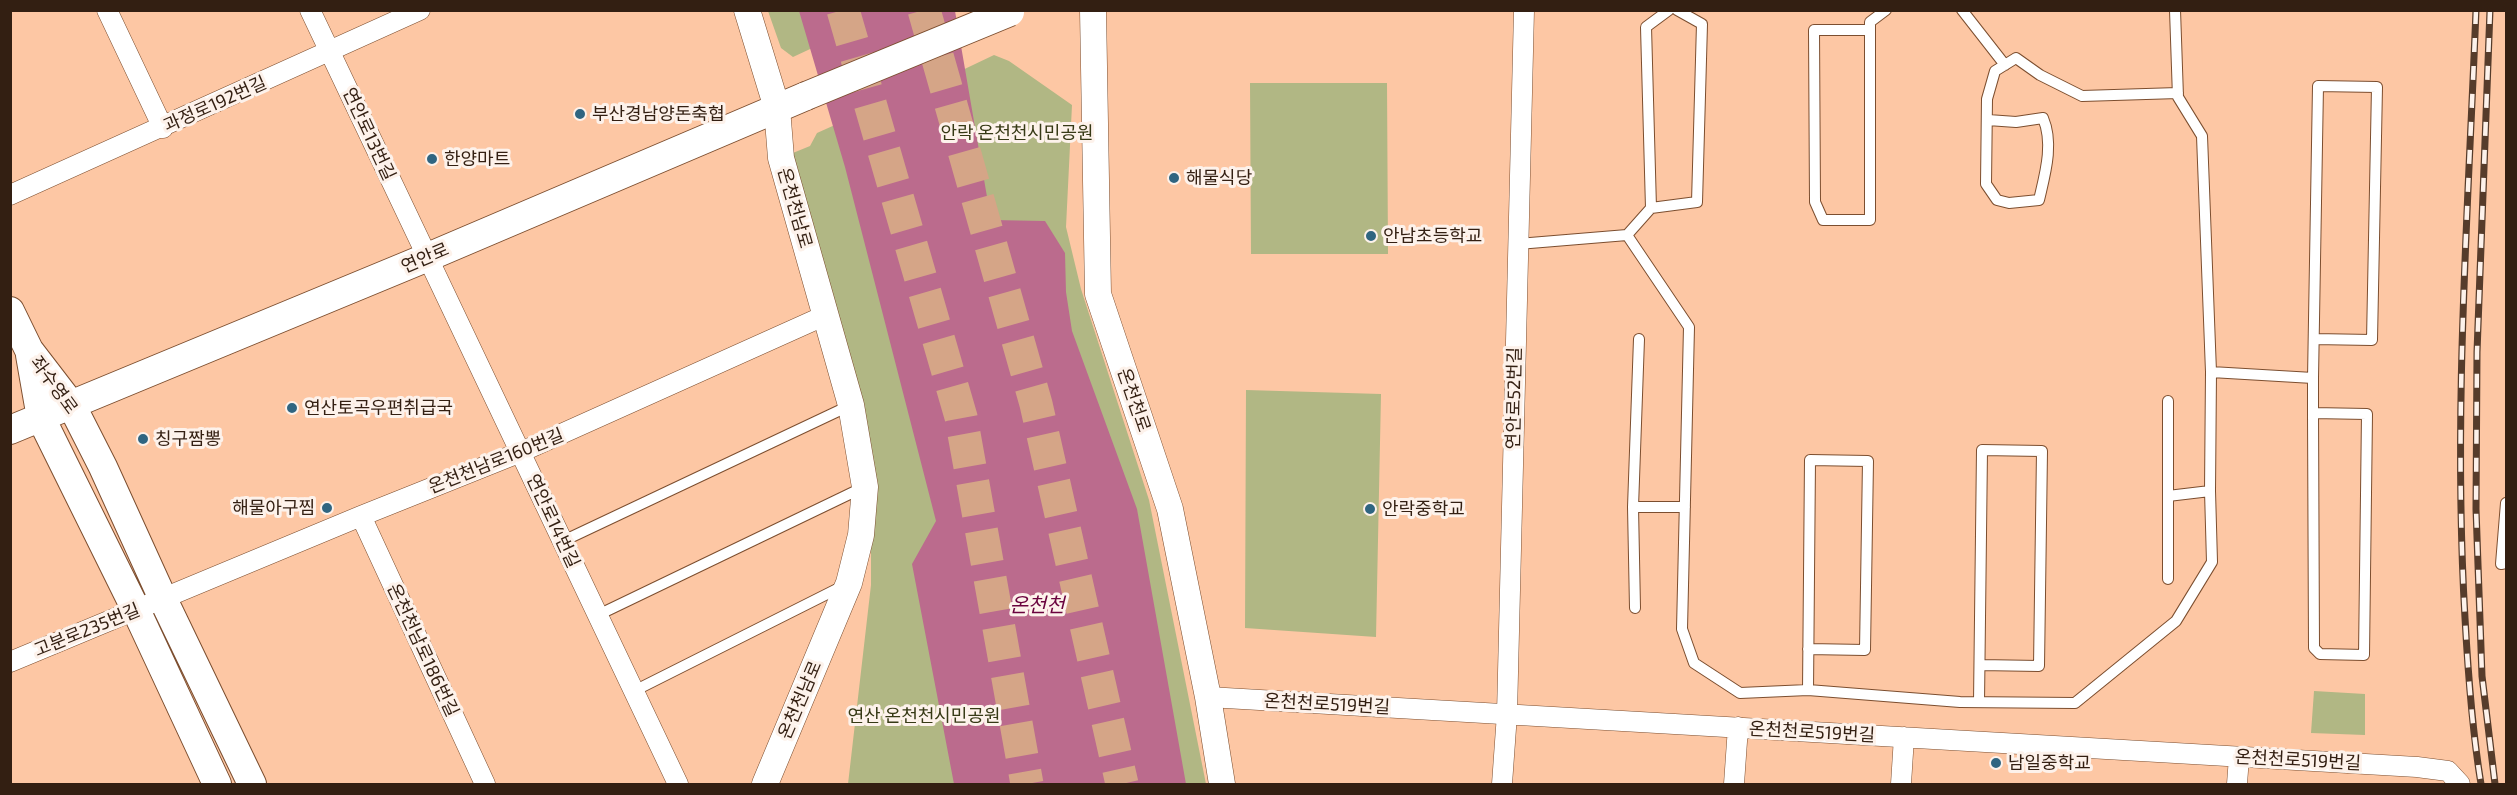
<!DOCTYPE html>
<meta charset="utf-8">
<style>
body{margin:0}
#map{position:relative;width:2517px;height:795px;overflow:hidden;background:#fdc7a4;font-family:"Exo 2",sans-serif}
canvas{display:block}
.frame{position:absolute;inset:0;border:12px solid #331f12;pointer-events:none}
</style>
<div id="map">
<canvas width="2517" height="795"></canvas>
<div class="frame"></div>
</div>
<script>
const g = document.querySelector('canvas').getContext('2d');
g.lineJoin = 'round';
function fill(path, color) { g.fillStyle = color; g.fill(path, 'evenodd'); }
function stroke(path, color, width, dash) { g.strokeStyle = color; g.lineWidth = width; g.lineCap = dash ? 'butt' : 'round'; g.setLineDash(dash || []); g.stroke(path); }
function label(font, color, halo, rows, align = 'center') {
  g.font = font + ' "Exo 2","Noto Sans KR",sans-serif'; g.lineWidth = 6; g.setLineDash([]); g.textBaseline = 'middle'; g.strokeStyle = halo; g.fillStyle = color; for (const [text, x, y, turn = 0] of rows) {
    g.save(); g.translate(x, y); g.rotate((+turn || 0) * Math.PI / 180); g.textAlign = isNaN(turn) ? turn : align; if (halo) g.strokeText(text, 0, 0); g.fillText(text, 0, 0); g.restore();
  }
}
fill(new Path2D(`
 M768,11H813L823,43L793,57L781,48Z
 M994,55L1009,61L1072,105L1066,227L1081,289L1149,500L1206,784H1156L980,231L952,75Z
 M1250,83H1387L1388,254H1251Z
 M846,120L1006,784H848L871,585V533L878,484L834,313L788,155L810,146L817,133Z
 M1246,390L1381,394L1376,637L1245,628Z
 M2314,691L2365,694V735L2311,733Z`), '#b1b784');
fill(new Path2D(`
 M799,11H955L991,220L1045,221L1065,253L1066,292L1072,331L1137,509L1186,784H954L912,564L936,521L845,167Z`), '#bb6b8d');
stroke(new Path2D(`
 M843,10L961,417L1027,784
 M924,10L1036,404L1122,784`), '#d5a587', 33, [33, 16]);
const service = new Path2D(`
 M1962,10L2005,65
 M1870,30H1814L1815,202L1823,220H1870V22L1886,10
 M1988,120L2016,122L2043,118C2054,144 2045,174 2039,200L2009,203L1997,200L1986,184L1987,99L1995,71L2016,58L2040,75L2082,96L2178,93
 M1651,208L1646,27L1669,10
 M1627,235L1689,327L1682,629L1694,663L1740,693L1808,690L1960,702L2075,703L2176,621L2212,562L2210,491
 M1518,244L1627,235L1651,208L1697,202L1702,24L1677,10
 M1639,339L1633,507H1685
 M2211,372L2313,378
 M2313,413L2367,414L2364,655L2320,654L2314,648L2313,413V378L2318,86L2377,87L2372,340L2314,339
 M2506,503L2501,564L2506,563
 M1633,507L1635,608
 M563,541L851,405
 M2168,579V401V496L2210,491L2211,372L2202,136L2178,97L2175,10
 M598,615L862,488
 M1808,690L1810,460L1868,461L1865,650L1808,649
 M634,691L843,586
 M1979,702L1982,450L2042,451L2039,666L1980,665`);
const minor = new Path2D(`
 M107,10L163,128
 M310,10L678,784
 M10,195L420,10
 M361,516L485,784
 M10,662L361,516L521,452L826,315
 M1208,697L2417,767L2448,771L2460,784
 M1502,784L1507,714L1524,10
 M1734,784L1738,727
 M1901,784L1904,737
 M2237,784L2239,757`);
const tertiary = new Path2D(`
 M747,10L777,108L781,158L851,405L865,487L861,535L849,583L765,784
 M1093,10L1098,294L1170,509L1208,697L1222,784`);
const secondary = new Path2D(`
 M10,311L29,350L72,406L103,467L163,599L252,784
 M30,355L41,418L136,610L217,784
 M10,430L428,257L806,96`);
stroke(service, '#7c4e2f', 12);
stroke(minor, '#7c4e2f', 21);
stroke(tertiary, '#7c4e2f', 27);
stroke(secondary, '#7c4e2f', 30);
stroke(service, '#fff', 10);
stroke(minor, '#fff', 20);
stroke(tertiary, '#fff', 26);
stroke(secondary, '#fff', 28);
const rail = new Path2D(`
 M2476,10C2468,213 2453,415 2465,618C2468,673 2472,729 2481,784
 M2490,10L2477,352L2476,509L2482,676L2495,784`);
stroke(rail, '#563c2b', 7);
stroke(rail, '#fdf2eb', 4.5, [14]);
const secondaryBridge = new Path2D(`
 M806,96L1010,12`);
stroke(secondaryBridge, '#7c4e2f', 30, []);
stroke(secondaryBridge, '#fff', 28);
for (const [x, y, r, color] of [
 [580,114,6,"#306581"],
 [432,159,6,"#306581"],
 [1174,178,6,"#306581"],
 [1371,236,6,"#306581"],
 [292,408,6,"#306581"],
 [143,439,6,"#306581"],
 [327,508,6,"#306581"],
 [1370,509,6,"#306581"],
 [1996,763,6,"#306581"]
]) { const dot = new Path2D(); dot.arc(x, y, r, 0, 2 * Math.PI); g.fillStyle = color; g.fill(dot); stroke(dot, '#fdf2eb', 2); }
label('18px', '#331f12', '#fdf2eb', [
 ["과정로192번길",215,104,-24],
 ["연안로13번길",369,134,65],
 ["온천천남로",795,208,74],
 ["연안로",425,258,-23],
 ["좌수영로",54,385,54],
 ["연안로52번길",1514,398,-89],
 ["온천천로",1134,400,71],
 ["온천천남로160번길",496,461,-22],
 ["연안로14번길",553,521,65],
 ["고분로235번길",87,630,-22],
 ["온천천남로186번길",423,650,65],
 ["온천천남로",800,700,-67],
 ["온천천로519번길",1327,704,3],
 ["온천천로519번길",1812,732,3],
 ["온천천로519번길",2298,760,3]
]);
label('18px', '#331f12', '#fdf2eb', [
 ["부산경남양돈축협",592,114],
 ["한양마트",444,159],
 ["해물식당",1186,178],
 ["안남초등학교",1383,236],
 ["연산토곡우편취급국",304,408],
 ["칭구짬뽕",155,439],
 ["해물아구찜",315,508,"right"],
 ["안락중학교",1382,509],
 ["남일중학교",2008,763]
], 'left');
label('18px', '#363915', '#fdf2eb', [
 ["안락 온천천시민공원",1017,133],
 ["연산 온천천시민공원",924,716]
]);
label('italic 20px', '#6a033e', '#fdf2eb', [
 ["온천천",1037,605]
]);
</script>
